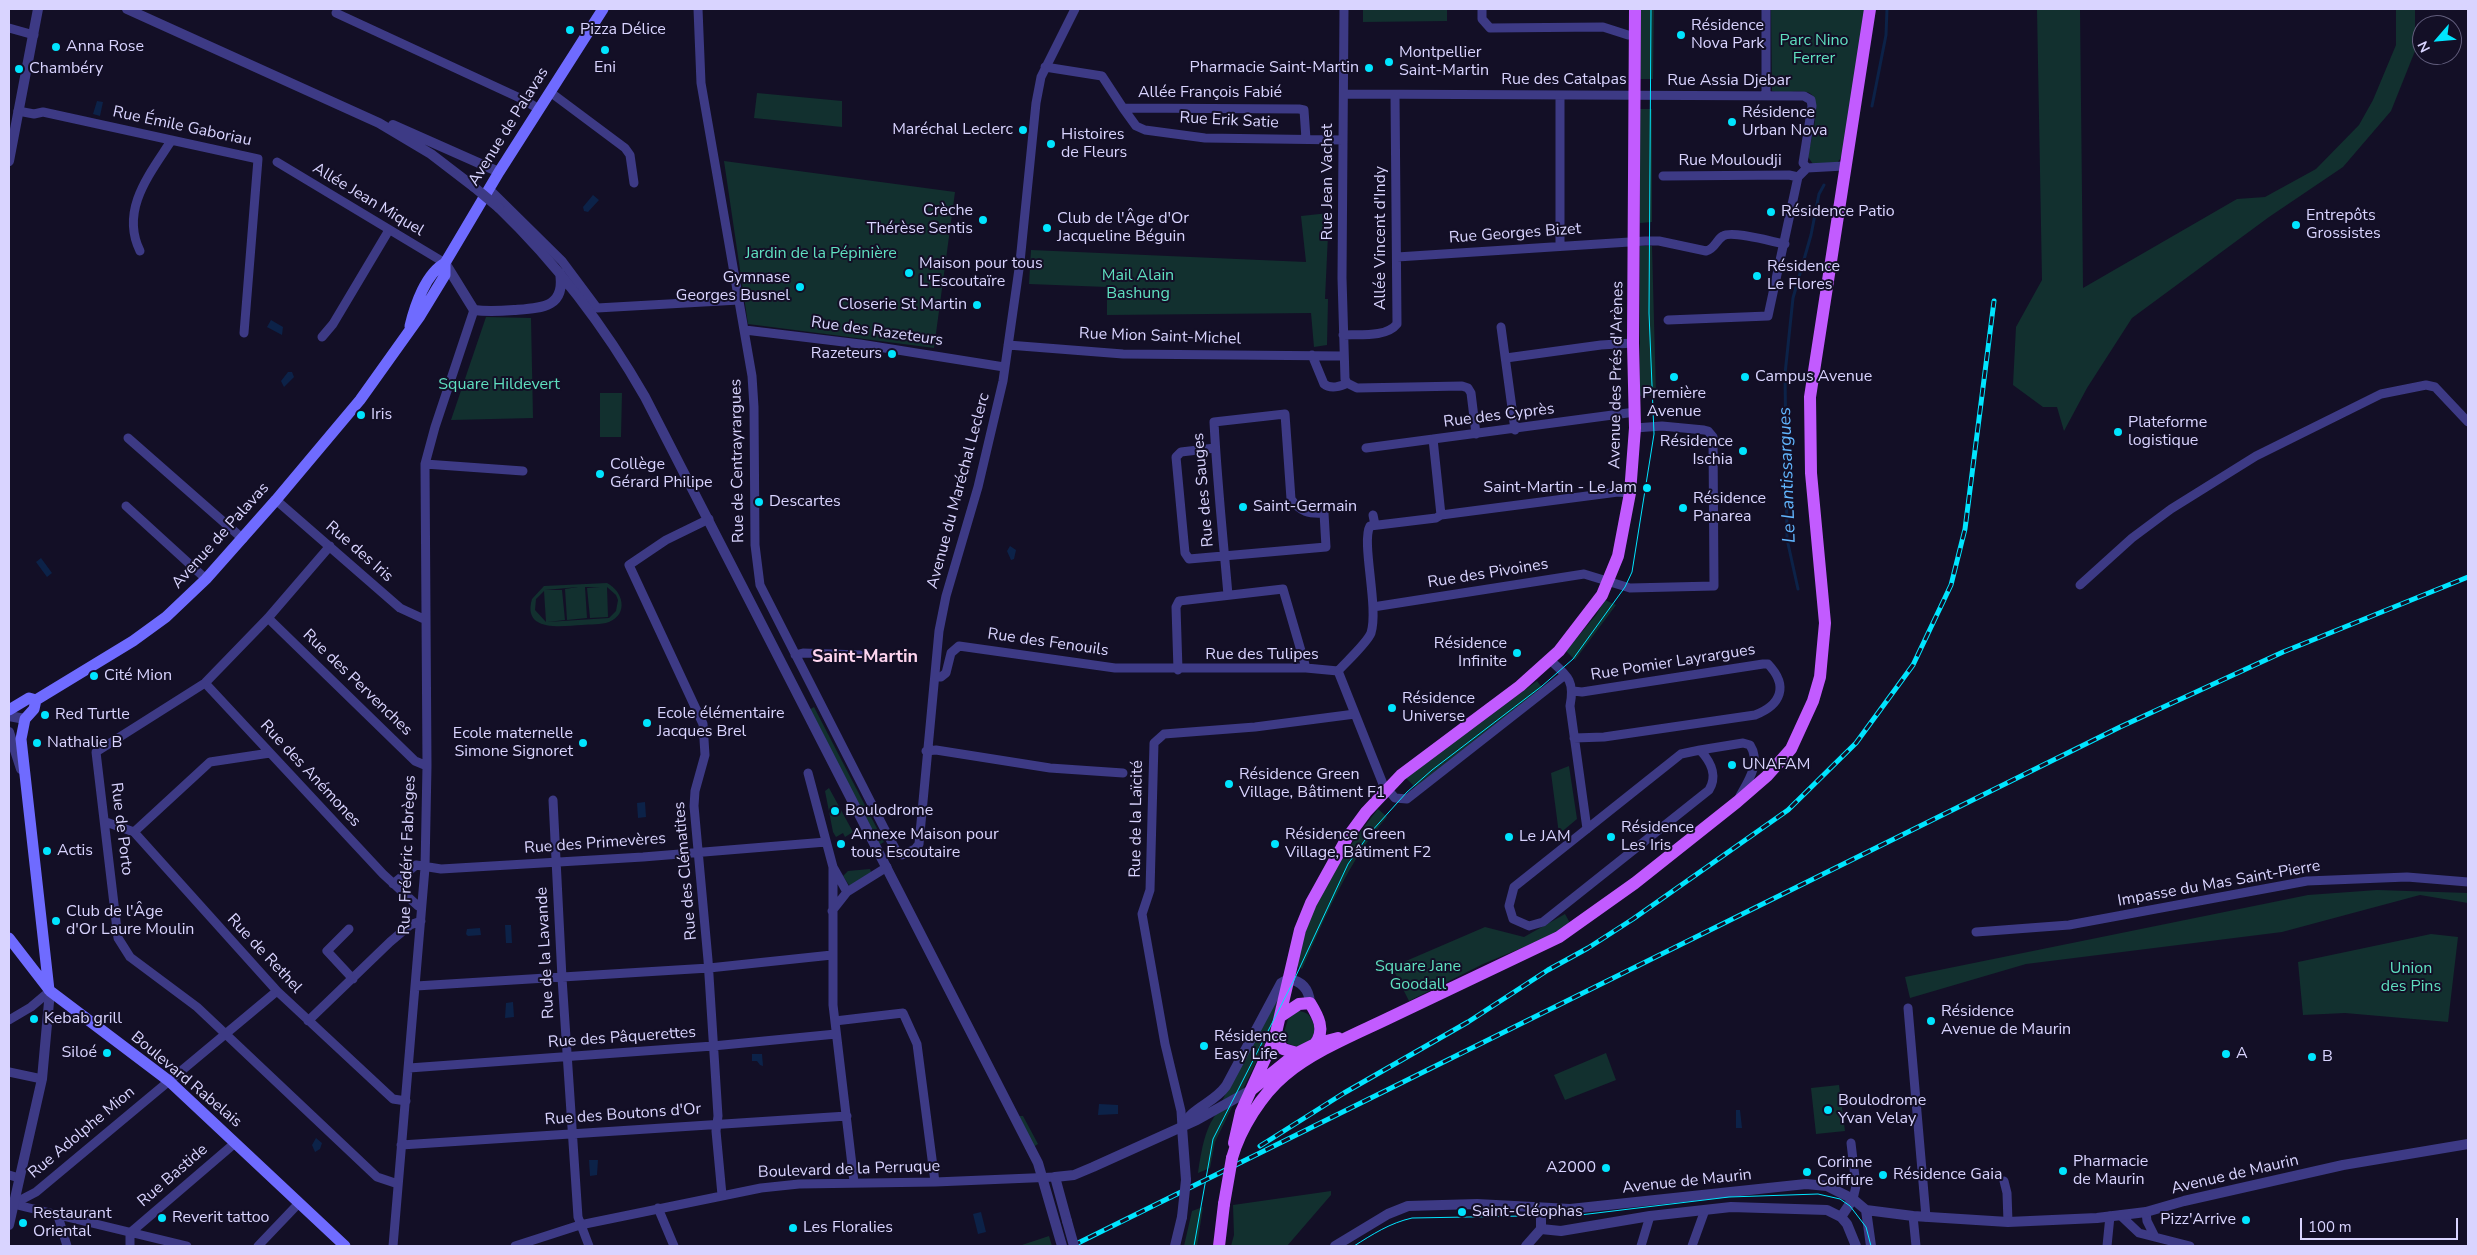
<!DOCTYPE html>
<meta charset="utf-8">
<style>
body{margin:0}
#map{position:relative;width:2477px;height:1255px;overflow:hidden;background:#130f26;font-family:"Nunito Sans",sans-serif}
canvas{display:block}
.frame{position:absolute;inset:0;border:10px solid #d9d4ff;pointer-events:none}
.north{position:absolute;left:2412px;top:15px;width:50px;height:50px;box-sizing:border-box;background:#130f26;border:1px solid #625e7d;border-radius:50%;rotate:243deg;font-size:14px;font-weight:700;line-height:20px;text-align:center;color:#d9d4ff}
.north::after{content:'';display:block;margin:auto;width:18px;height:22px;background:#00e5ff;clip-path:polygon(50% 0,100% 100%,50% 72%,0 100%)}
.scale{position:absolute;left:2300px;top:1218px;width:158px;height:22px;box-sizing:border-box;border:2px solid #d9d4ff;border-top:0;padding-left:6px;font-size:15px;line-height:18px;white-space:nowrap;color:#d9d4ff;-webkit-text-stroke:4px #130f26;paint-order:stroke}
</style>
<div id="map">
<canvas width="2477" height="1255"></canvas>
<div class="frame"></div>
<div class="north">N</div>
<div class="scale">100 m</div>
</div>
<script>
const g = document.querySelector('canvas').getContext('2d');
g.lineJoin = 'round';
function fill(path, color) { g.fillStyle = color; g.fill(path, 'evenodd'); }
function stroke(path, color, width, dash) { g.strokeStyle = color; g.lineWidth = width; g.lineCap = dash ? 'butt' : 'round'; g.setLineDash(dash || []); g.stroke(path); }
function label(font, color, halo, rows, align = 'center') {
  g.font = font + ' "Nunito Sans",sans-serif'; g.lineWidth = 4; g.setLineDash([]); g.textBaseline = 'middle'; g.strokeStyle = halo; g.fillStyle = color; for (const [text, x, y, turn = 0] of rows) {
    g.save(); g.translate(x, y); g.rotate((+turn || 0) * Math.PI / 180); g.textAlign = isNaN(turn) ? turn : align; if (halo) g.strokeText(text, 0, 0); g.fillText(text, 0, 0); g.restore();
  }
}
fill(new Path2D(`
 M1363,9H1447V21L1363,22Z
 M1640,9H1654L1653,79H1640Z
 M1771,9H1865L1843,155L1837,163L1813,164L1808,157C1810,143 1825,96 1807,92C1796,90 1784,94 1772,91Z
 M2037,9H2080L2083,288L2237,199L2265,197L2316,169L2359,125L2373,100L2396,45V9H2415V51L2391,111L2343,167L2269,217L2132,318L2087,388L2064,431L2057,407H2043L2013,385L2016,327L2042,280Z
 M757,93L842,101V127L754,118Z
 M1640,109H1652V222L1640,223Z
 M724,161L955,192L934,348L748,324Z
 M1329,213L1325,299H1328L1327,345L1314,347L1311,313L1107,315V287L1029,284L1031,250L1306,262L1301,216Z
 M1640,246H1652L1656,395L1640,396Z
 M486,317L531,318L533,418L451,420Z
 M600,393H622L621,437H600Z
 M607,583C623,591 629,614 609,622C601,625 590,624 582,625C563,626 522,633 532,599L544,586ZM585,587H600L587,588L590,618L608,617L607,587L616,595L618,600L616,611L609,618L547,622L565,620L562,590H545L578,587L565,589L567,620L587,618ZM544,591L546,622L535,610L536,599Z
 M1605,600L1616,605L1575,660L1566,651L1596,615Z
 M1537,681L1543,689L1416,788L1406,778Z
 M814,707L884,842L879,845L809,710Z
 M1569,766L1577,819L1559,834L1551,773Z
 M829,788L853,832L845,837L843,833L836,837L833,832L825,791Z
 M1378,809L1387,817C1348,861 1326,916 1302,969L1297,966C1307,907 1341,855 1378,809Z
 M870,869L872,874L854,885H849L843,876L848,871Z
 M2377,890L2468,893V903L2420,895L2282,932L2026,964L1910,998L1905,977L2308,895Z
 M1565,914L1570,923L1548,937L1483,964L1409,1001L1392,967L1485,927L1524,937Z
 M2431,934L2458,937L2448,1022L2345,1013L2303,1015L2298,962Z
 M1280,992L1269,1036L1243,1089L1222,1101L1266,1015Z
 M1298,1011C1311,1012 1312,1020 1316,1031L1310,1041L1297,1047L1287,1043L1283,1036L1288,1019Z
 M1606,1053L1616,1080L1565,1100L1554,1075Z
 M1839,1085L1845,1131L1816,1134L1811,1088Z
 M1234,1103L1215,1142L1210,1168L1198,1173C1201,1154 1204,1129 1217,1113C1221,1109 1229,1106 1234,1103Z
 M1019,1116H1023L1038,1144L1033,1147Z
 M1331,1191V1195L1287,1246H1231L1234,1235L1233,1205Z
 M1203,1207L1197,1246H1184L1192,1211Z
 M1049,1236L1052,1246H1019Z`), '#12302f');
fill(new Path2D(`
 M97,101L103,102L100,116L93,114Z
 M593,195L599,200L588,212L584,211L583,207Z
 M271,320L283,327L282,335L267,327Z
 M288,372H292L294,377L284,387L281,381Z
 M1010,546L1016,550L1014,559L1011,560L1007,551Z
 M41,558L52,573L47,577L36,562Z
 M645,802L646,817L638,818L637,803Z
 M505,925H511L512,943H506Z
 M480,928L481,935L468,936L466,934L467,929Z
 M513,1002L514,1017L505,1018L506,1003Z
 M752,1054H762L763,1066L760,1065L757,1061H752Z
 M1099,1104L1118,1105V1114L1098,1115Z
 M1736,1110H1740L1742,1128H1736Z
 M316,1138L322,1143L320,1149L315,1152L312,1145Z
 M589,1160H598L597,1175L590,1176Z
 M981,1212L986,1232L978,1234L973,1214Z`), '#0c2248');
stroke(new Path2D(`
 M1872,106L1886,35L1887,9
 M1798,589L1787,539L1785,374L1793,298L1811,235L1819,194L1824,185`), '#0c2248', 3);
stroke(new Path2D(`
 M698,9L701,83L752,376L754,407L755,545L760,585L884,828L898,854L902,855L915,849L919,844L939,631L946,596L978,487L1003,381L1020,262L1036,103L1041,77L1075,9
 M1344,9L1342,278L1345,379L1347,383L1357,388L1462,386L1468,388L1471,393L1476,434
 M1482,9V19L1490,28L1603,27L1628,35
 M336,13L522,99L539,109
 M9,28L34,35
 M1045,67L1102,76L1123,108L1299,109L1304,110L1306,139
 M550,92L625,148L630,155L634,183
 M1344,94L1804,96L1811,100L1812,106L1803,163L1807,168
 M1766,96V9
 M1123,108L1136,126L1145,130L1205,138L1343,140
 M18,111L34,114L43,112L258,159L244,333
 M277,162L445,263
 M1663,176L1789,175L1798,177
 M489,189L562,261L597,308L739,300
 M1560,246V96
 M140,251C120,210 149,175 171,141
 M1397,257L1645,241H1659L1706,251C1715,249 1716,240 1723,236C1732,230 1773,242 1785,244
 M1668,320L1768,316L1798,177L1807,168L1844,166
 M1501,327L1515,430
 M745,330L860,344L1004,367
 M1343,335C1358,334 1386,338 1397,324L1395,95
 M322,337L333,324L389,230
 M1008,345L1123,354L1343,356
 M1312,355L1324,384C1330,389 1341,387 1347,383
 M1506,358L1601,345L1633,343
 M128,438L243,539
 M1433,439L1441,515
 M1215,448L1181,452L1176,457L1185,553L1189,559L1326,547L1324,513C1309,514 1300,512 1291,499L1285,414L1214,422C1217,480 1223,537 1228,595
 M1366,448L1635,412
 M425,464L523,471
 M276,500L400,608L426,620
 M126,506L206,579
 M1373,515L1375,525
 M709,519L666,540L629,565L703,724L705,755L695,791L694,806L708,960L718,1116L716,1131L722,1195
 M330,546L268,618L205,683L96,752L118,938L130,957L197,1007L377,1177L398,1184
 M2080,585L2132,538L2171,509L2256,456L2381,394L2426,385L2435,387L2468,422
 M1373,607L1584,574L1630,588L1714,586L1713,437L1708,431L1704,430L1662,426L1635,428
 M268,618L415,761L427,766
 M795,655L803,653L860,655
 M1550,660C1568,676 1575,681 1570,706L1587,829
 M1178,670L1176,607L1179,601L1283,589L1306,668
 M1338,671C1346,662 1367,643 1371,633C1379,607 1361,542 1370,526L1436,518L1441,515L1618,492L1630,493
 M1338,671L1383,784L1395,798L1407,799L1565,675
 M935,676L941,677L946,673L951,653L959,646L1115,668H1306L1338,671
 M205,683L383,874L418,906L421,907
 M1573,691L1582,692L1763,664H1768C1789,686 1781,705 1755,715L1604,737L1574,738
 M1700,750C1711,762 1718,775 1709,790L1543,922L1529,926L1513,919L1509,906L1514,887L1681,754Z
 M1700,750L1743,743L1750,745C1761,762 1749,780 1740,796
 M926,751L936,750L1050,768L1123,773
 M808,773L833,867L847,892
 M553,800L562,978L578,1217L589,1246
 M106,822L134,832L277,991L393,1099L406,1101
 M134,832L210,762L270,753
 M833,867V1005L854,1182
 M393,884L416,865L441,869L643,857L826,842
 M832,911L847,892L887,867
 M349,929L327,951L353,979
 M1976,932L2069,925L2307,881L2407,877L2468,882
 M416,986L709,968L832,955
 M1908,1008L1926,1217
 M9,1020L31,1007L50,991
 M308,1021L390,942L410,925L421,921
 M835,1021L903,1013L917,1044L935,1182
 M409,1068L713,1046L836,1034
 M9,1072L42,1079
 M1182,1127L1181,1111L1165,1044L1142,914L1150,890L1154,743L1164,734L1255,727L1355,714
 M1851,1143L1856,1186L1853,1199
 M401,1145L847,1116
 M9,1175L19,1178
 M2004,1181L2007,1193L2008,1222
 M13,1204L36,1192L277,991
 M13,1204L187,1246
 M658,1208L674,1246
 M2146,1212L2147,1221L2155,1237
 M2120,1215L2139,1233L2190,1246
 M58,1216L67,1246
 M1913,1216L1916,1246
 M130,1246V1233L235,1143
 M258,1246L299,1203
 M393,1246L425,868L427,766L425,464L435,427L474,310
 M515,1246L580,1225L761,1188L799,1184L935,1182L1055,1177
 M1641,1246L1650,1216
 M1692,1246L1705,1210
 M2107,1246L2110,1216`), '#3d3a85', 9);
stroke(new Path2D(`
 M127,9L379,123L431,154L474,187
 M393,125L499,172
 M9,161L38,9
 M499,208C558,265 605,327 645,397L1038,1163L1062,1246
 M445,263L474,310C488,312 501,311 514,310C541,308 566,308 560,273
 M9,716L25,719
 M9,732L21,769
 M1182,1127C1193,1106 1213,1104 1226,1086L1281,983L1288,979C1302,981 1309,989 1310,1003
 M1182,1127L1186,1180
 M1866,1210L1871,1246
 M1841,1217L1853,1199
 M1067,1221L1055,1177L1074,1175L1093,1167L1197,1120L1249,1091
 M9,1225L42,1079L50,991
 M1541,1229L1561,1231L1650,1216L1731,1207L1827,1210L1841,1217L1847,1224L1856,1246
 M1175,1246L1182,1217
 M1335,1246L1388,1214L1408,1206L1477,1204L1570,1209L1806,1184L1827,1186L1853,1199L1866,1210L1913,1216L2008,1222L2097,1218L2146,1212L2184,1201L2343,1165L2468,1144
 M1526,1246L1541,1229V1208`), '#3d3a85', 10);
stroke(new Path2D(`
 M410,326C415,305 426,273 445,263
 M36,700L34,709L25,719L21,739L49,990
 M9,710L29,698L36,700L133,641L166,617L206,579L276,500L360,400L420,316L445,275V263L499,172L603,9
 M9,938L50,991L169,1081L345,1246`), '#6f6bff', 11);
stroke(new Path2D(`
 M1281,1016L1299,1004L1310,1003C1318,1016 1326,1030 1315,1044
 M1275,1037L1283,1049L1297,1053
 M1251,1090L1297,1053L1315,1044L1338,1038
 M1234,1143L1241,1112L1275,1037L1300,930L1311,903L1347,838L1366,812L1401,775L1520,686L1559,651L1602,595L1618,556L1630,493L1635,428L1633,343L1635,9
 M1232,1158C1240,1129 1262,1094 1285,1075C1315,1050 1356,1034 1391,1017C1447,990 1503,964 1559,937L1635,883L1737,802L1767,776L1791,749L1813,701L1820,677L1825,623L1811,473L1810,397L1870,9
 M1219,1246L1224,1204`), '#c25bff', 12);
stroke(new Path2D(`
 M1194,1246L1213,1139L1294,980L1348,864L1370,833L1407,792L1432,770L1542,686L1573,659L1625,587L1632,572L1654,434L1649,313L1651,9
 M1354,1246C1373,1234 1390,1223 1412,1218L1580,1215L1729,1197L1818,1194L1840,1199L1850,1206L1866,1227L1871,1246`), '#00e5ff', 1);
const rail = new Path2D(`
 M1260,1146L1344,1093L1468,1022L1548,970L1588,948L1633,919L1788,810L1856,743L1913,665L1951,585L1965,529L1994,301
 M1072,1246L2120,727L2283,652L2468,577`);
stroke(rail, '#00e5ff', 5);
stroke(rail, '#130f26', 3, [9]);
stroke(new Path2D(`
 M474,187L499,208
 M1182,1217L1186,1180
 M1067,1221L1074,1246`), '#3d3a85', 10);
stroke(new Path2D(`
 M1224,1204L1232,1158`), '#c25bff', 12);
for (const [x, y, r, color] of [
 [570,30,5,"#00e5ff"],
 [1681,35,5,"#00e5ff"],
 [56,47,5,"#00e5ff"],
 [605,50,5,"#00e5ff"],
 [1389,62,5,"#00e5ff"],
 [1369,68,5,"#00e5ff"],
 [19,69,5,"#00e5ff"],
 [1732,122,5,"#00e5ff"],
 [1023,130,5,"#00e5ff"],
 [1051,144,5,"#00e5ff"],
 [1771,212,5,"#00e5ff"],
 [983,220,5,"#00e5ff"],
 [2296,225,5,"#00e5ff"],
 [1047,228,5,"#00e5ff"],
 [909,273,5,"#00e5ff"],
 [1757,276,5,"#00e5ff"],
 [800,287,5,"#00e5ff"],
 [977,305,5,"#00e5ff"],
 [892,354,5,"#00e5ff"],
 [1674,377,5,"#00e5ff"],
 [1745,377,5,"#00e5ff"],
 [361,415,5,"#00e5ff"],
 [2118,432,5,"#00e5ff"],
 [1743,451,5,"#00e5ff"],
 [600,474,5,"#00e5ff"],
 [1647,488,5,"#00e5ff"],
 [759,502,5,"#00e5ff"],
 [1243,507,5,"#00e5ff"],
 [1683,508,5,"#00e5ff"],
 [1517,653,5,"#00e5ff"],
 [94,676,5,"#00e5ff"],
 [1392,708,5,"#00e5ff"],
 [45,715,5,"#00e5ff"],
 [647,723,5,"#00e5ff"],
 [37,743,5,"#00e5ff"],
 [583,743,5,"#00e5ff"],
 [1732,765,5,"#00e5ff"],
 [1229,784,5,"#00e5ff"],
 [835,811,5,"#00e5ff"],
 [1509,837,5,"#00e5ff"],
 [1611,837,5,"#00e5ff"],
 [841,844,5,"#00e5ff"],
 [1275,844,5,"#00e5ff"],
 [47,851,5,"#00e5ff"],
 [56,921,5,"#00e5ff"],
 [34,1019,5,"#00e5ff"],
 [1931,1021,5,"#00e5ff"],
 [1204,1046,5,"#00e5ff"],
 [107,1053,5,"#00e5ff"],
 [2226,1054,5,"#00e5ff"],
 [2312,1057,5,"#00e5ff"],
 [1828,1110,5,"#00e5ff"],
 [1606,1168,5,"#00e5ff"],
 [2063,1171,5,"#00e5ff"],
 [1807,1172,5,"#00e5ff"],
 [1883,1175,5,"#00e5ff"],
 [1462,1212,5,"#00e5ff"],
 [162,1218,5,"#00e5ff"],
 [2246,1220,5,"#00e5ff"],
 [23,1223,5,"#00e5ff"],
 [793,1228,5,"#00e5ff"]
]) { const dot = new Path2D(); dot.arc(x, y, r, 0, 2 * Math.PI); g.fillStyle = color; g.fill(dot); stroke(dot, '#130f26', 2); }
label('16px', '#d9d4ff', '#130f26', [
 ["Résidence",1691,26],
 ["Nova Park",1691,44],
 ["Pizza Délice",580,30],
 ["Anna Rose",66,47],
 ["Montpellier",1399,53],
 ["Saint-Martin",1399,71],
 ["Eni",605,68,"center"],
 ["Pharmacie Saint-Martin",1359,68,"right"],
 ["Chambéry",29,69],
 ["Résidence",1742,113],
 ["Urban Nova",1742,131],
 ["Maréchal Leclerc",1013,130,"right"],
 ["Histoires",1061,135],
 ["de Fleurs",1061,153],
 ["Crèche",973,211,"right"],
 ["Thérèse Sentis",973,229,"right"],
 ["Résidence Patio",1781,212],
 ["Entrepôts",2306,216],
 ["Grossistes",2306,234],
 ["Club de l'Âge d'Or",1057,219],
 ["Jacqueline Béguin",1057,237],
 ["Maison pour tous",919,264],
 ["L'Escoutaïre",919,282],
 ["Résidence",1767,267],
 ["Le Flores",1767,285],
 ["Gymnase",790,278,"right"],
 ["Georges Busnel",790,296,"right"],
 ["Closerie St Martin",967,305,"right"],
 ["Razeteurs",882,354,"right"],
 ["Campus Avenue",1755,377],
 ["Première",1674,394,"center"],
 ["Avenue",1674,412,"center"],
 ["Iris",371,415],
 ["Plateforme",2128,423],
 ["logistique",2128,441],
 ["Résidence",1733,442,"right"],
 ["Ischia",1733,460,"right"],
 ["Collège",610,465],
 ["Gérard Philipe",610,483],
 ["Saint-Martin - Le Jam",1637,488,"right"],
 ["Résidence",1693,499],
 ["Panarea",1693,517],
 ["Descartes",769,502],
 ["Saint-Germain",1253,507],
 ["Résidence",1507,644,"right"],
 ["Infinite",1507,662,"right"],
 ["Cité Mion",104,676],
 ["Résidence",1402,699],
 ["Universe",1402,717],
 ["Ecole élémentaire",657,714],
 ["Jacques Brel",657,732],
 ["Red Turtle",55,715],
 ["Ecole maternelle",573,734,"right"],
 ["Simone Signoret",573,752,"right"],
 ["Nathalie B",47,743],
 ["UNAFAM",1742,765],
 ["Résidence Green",1239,775],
 ["Village, Bâtiment F1",1239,793],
 ["Boulodrome",845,811],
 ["Résidence",1621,828],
 ["Les Iris",1621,846],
 ["Annexe Maison pour",851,835],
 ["tous Escoutaire",851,853],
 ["Résidence Green",1285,835],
 ["Village, Bâtiment F2",1285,853],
 ["Le JAM",1519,837],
 ["Actis",57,851],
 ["Club de l'Âge",66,912],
 ["d'Or Laure Moulin",66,930],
 ["Résidence",1941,1012],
 ["Avenue de Maurin",1941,1030],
 ["Kebab grill",44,1019],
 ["Résidence",1214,1037],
 ["Easy Life",1214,1055],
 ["Siloé",97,1053,"right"],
 ["A",2236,1054],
 ["B",2322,1057],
 ["Boulodrome",1838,1101],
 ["Yvan Velay",1838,1119],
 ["Pharmacie",2073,1162],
 ["de Maurin",2073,1180],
 ["Corinne",1817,1163],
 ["Coiffure",1817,1181],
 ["A2000",1596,1168,"right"],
 ["Résidence Gaia",1893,1175],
 ["Saint-Cléophas",1472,1212],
 ["Restaurant",33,1214],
 ["Oriental",33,1232],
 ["Reverit tattoo",172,1218],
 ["Pizz'Arrive",2236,1220,"right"],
 ["Les Floralies",803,1228]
], 'left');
label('16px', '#5fe0c0', '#130f26', [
 ["Parc Nino",1814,41],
 ["Ferrer",1814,59],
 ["Jardin de la Pépinière",821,254],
 ["Mail Alain",1138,276],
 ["Bashung",1138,294],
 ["Square Hildevert",499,385],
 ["Square Jane",1418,967],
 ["Goodall",1418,985],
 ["Union",2411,969],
 ["des Pins",2411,987]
]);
label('16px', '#d9d4ff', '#130f26', [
 ["Rue des Catalpas",1564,80],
 ["Rue Assia Djebar",1729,81],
 ["Allée François Fabié",1210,93],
 ["Rue Erik Satie",1229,121,3],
 ["Rue Émile Gaboriau",182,127,12],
 ["Avenue de Palavas",509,127,-58],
 ["Rue Mouloudji",1730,161],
 ["Rue Jean Vachet",1328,182,-90],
 ["Allée Jean Miquel",368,200,31],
 ["Rue Georges Bizet",1515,234,-4],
 ["Allée Vincent d'Indy",1381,238,-90],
 ["Rue des Razeteurs",877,332,8],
 ["Rue Mion Saint-Michel",1160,337,2],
 ["Avenue des Prés d'Arènes",1617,375,-89],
 ["Rue des Cyprès",1499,416,-7],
 ["Rue de Centrayrargues",738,461,-91],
 ["Rue des Sauges",1204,490,-95],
 ["Avenue du Maréchal Leclerc",959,491,-75],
 ["Avenue de Palavas",221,536,-48],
 ["Rue des Iris",359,552,41],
 ["Rue des Pivoines",1488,574,-9],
 ["Rue des Fenouils",1048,643,8],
 ["Rue des Tulipes",1262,655],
 ["Rue Pomier Layrargues",1673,663,-9],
 ["Rue des Pervenches",357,683,44],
 ["Rue des Anémones",310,774,47],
 ["Rue de la Laïcité",1137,819,-89],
 ["Rue de Porto",121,829,83],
 ["Rue des Primevères",595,844,-4],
 ["Rue Frédéric Fabrèges",408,855,-88],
 ["Rue des Clématites",686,871,-95],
 ["Impasse du Mas Saint-Pierre",2219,884,-10],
 ["Rue de la Lavande",546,953,-93],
 ["Rue de Rethel",264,954,47],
 ["Rue des Pâquerettes",622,1038,-4],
 ["Boulevard Rabelais",186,1080,40],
 ["Rue des Boutons d'Or",623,1115,-4],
 ["Rue Adolphe Mion",82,1133,-40],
 ["Boulevard de la Perruque",849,1170,-2],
 ["Avenue de Maurin",2235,1175,-13],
 ["Rue Bastide",173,1176,-41],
 ["Avenue de Maurin",1687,1182,-6]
]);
label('italic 18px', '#62b6ff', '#130f26', [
 ["Le Lantissargues",1788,475,-92]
]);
label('bold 18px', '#ffd6f0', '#130f26', [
 ["Saint-Martin",865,658]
]);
</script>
